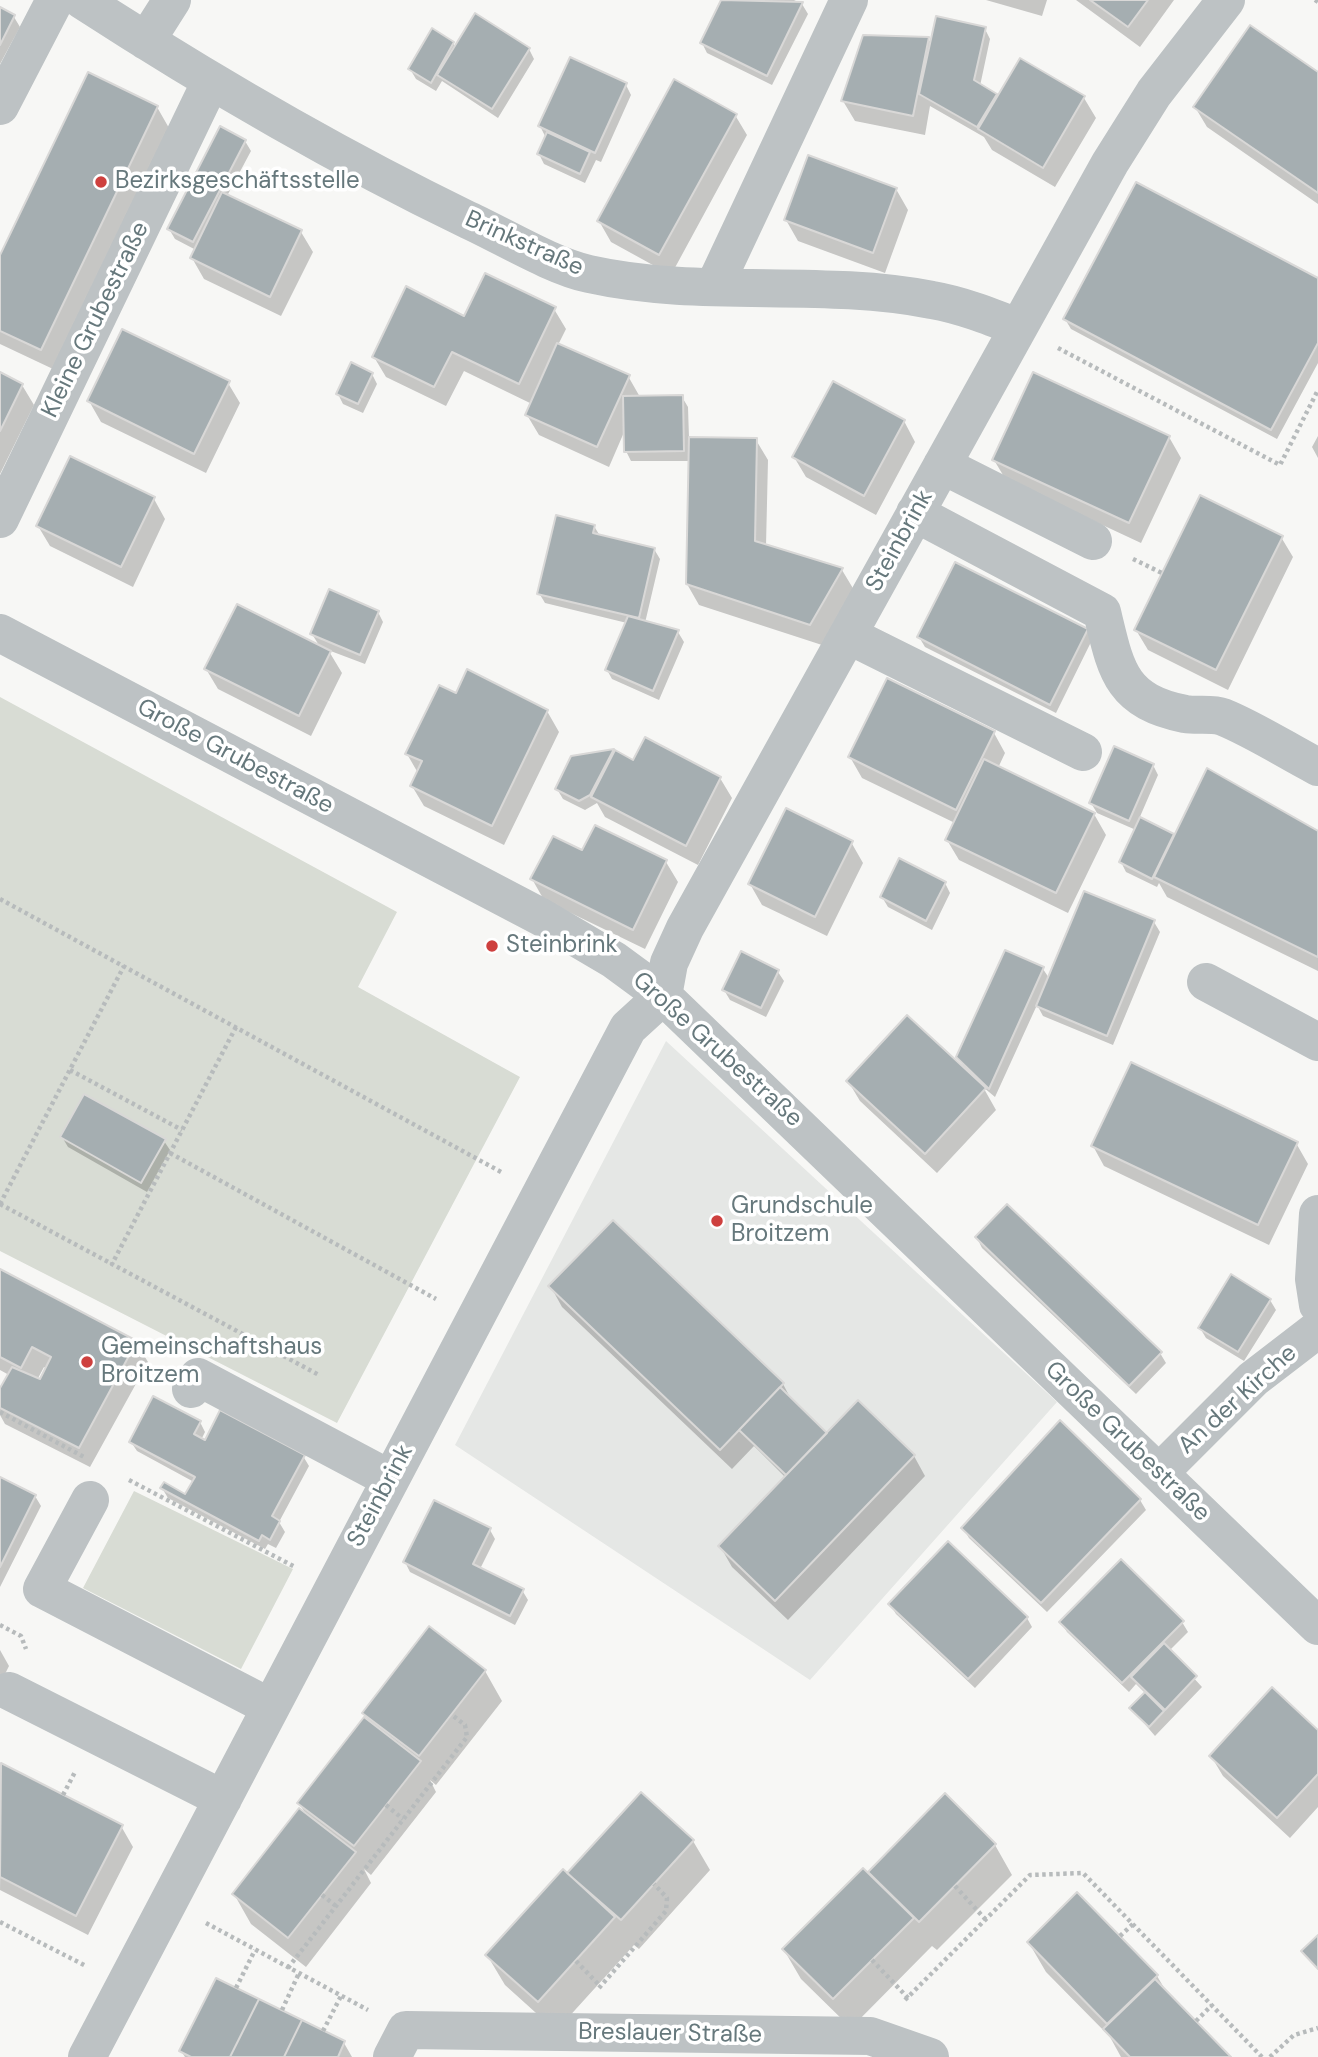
<!DOCTYPE html>
<meta charset="utf-8">
<style>
body{margin:0}
canvas{display:block;background:#f7f7f5}
</style>
<canvas width="1318" height="2057"></canvas>
<script>
const g = document.querySelector('canvas').getContext('2d');
g.lineJoin = 'round';
function fill(path, color) { g.fillStyle = color; g.fill(path, 'evenodd'); }
function stroke(path, color, width, dash) { g.strokeStyle = color; g.lineWidth = width; g.lineCap = dash ? 'butt' : 'round'; g.setLineDash(dash || []); g.stroke(path); }
function label(font, color, halo, rows, align = 'center') {
  g.font = font + ' "DM Sans",sans-serif'; g.lineWidth = 7; g.setLineDash([]); g.textBaseline = 'middle'; g.strokeStyle = halo; g.fillStyle = color; for (const [text, x, y, turn = 0] of rows) {
    g.save(); g.translate(x, y); g.rotate((+turn || 0) * Math.PI / 180); g.textAlign = isNaN(turn) ? turn : align; if (halo) g.strokeText(text, 0, 0); g.fillText(text, 0, 0); g.restore();
  }
}
fill(new Path2D(`
 M666,1041L1057,1402L810,1680L455,1445Z`), '#e5e7e5');
fill(new Path2D(`
 M0,697L397,912L358,987L520,1077L337,1423L0,1251Z
 M134,1491L293,1569L241,1669L83,1588Z`), '#d8dcd4');
fill(new Path2D(`
 M723,0H794L802,4L808,14L772,85L707,53L702,43Z
 M986,0H1047L1042,16Z
 M1076,0H1174L1140,47Z
 M0,9L14,17L20,27L0,64Z
 M985,29L990,39L980,86L998,99L1084,98L1096,118L1055,187L992,150L984,137L930,106L925,135L855,121L843,101L928,39L932,44Z
 M453,43L456,48L529,49L534,59L498,118L442,81L436,91L416,79L410,69Z
 M1318,74V204L1207,127L1195,107Z
 M626,85L631,95L601,162L596,160L585,183L544,164L539,154L545,136L540,126Z
 M157,107L169,128L53,369L0,344V259Z
 M735,115L747,135L671,275L611,242L599,221Z
 M245,141L251,151L227,196L301,232L313,252L281,316L204,279L192,258L196,250L175,239L169,229Z
 M896,189L908,210L885,273L798,241L786,220Z
 M1318,280V363L1277,439L1071,329L1065,319Z
 M554,309L566,329L558,345L628,376L640,397H682L688,407L689,438L756,440L768,460L766,546L842,570L854,590L822,645L699,605L687,584L690,461H631L626,451L625,430L609,467L539,435L527,415L532,404L464,371L446,406L386,377L374,357L465,318Z
 M0,374L22,385L34,405L0,474Z
 M372,374L377,384L363,413L343,404L338,394Z
 M228,383L240,403L206,473L101,422L89,401Z
 M904,421L915,442L876,515L806,477L794,457Z
 M1318,436V458L1312,447Z
 M1169,437L1181,458L1141,543L1006,480L994,460Z
 M154,499L165,519L133,587L50,546L38,526Z
 M594,526L600,536L654,549L660,559L645,623L678,632L684,642L659,700L612,679L607,670L627,623L545,603L539,593Z
 M1281,537L1293,557L1228,690L1148,650L1136,630Z
 M238,606L330,653L342,673L311,736L218,689L206,669Z
 M378,612L383,622L365,664L320,647L312,634Z
 M1087,630L1092,640L1056,713L925,647L919,637Z
 M457,695L547,711L559,732L504,845L424,806L412,786L418,773L407,754Z
 M994,733L1005,753L998,768L1094,814L1106,835L1068,913L959,860L947,840L955,823L862,778L850,757Z
 M613,751L634,762L720,778L732,798L698,865L605,817L597,803L585,810L563,799L557,789L572,758Z
 M1153,765L1158,775L1139,819L1174,839L1318,834V971L1167,897L1159,883L1157,887L1126,872L1121,862L1136,830L1097,813L1091,803Z
 M851,842L863,863L827,936L762,905L750,884Z
 M582,852L666,862L678,882L645,949L544,900L532,879Z
 M945,883L950,893L932,930L888,907L882,897Z
 M1154,922L1160,932L1113,1045L1043,1016L1037,1005L995,1097L983,1087L996,1110L937,1173L860,1101L848,1081L967,1072L958,1057L1043,969L1049,978Z
 M778,972L784,981L766,1017L730,1000L724,990Z
 M62,1137L164,1141L170,1150L147,1192L68,1147Z
 M1296,1143L1308,1164L1269,1245L1104,1166L1093,1146Z
 M977,1238L1160,1353L1166,1363L1136,1394L982,1248Z
 M0,1271L136,1342L148,1362L90,1467L5,1424L0,1415V1391L9,1375L0,1370ZM44,1367L47,1369L41,1382L37,1380Z
 M551,1287L783,1384L793,1403L825,1434L914,1456L925,1476L788,1620L732,1567L720,1546L786,1478L754,1446L732,1469L562,1307Z
 M1270,1300L1276,1310L1244,1361L1206,1338L1200,1328Z
 M200,1422L205,1432L201,1440L303,1456L309,1466L279,1522L285,1532L276,1548L268,1544L265,1549L168,1498L162,1488L186,1496L194,1482L137,1451L131,1442Z
 M1060,1423L1140,1500L1146,1510L1047,1612L969,1538L963,1528Z
 M0,1479L35,1496L41,1506L0,1587Z
 M490,1530L495,1539L480,1569L522,1590L528,1600L515,1625L410,1572L405,1562Z
 M890,1604L1027,1618L1032,1627L975,1688L896,1614Z
 M1182,1622L1188,1632L1169,1651L1202,1687L1155,1736L1132,1709L1146,1694L1136,1684L1129,1692L1067,1632L1061,1623Z
 M0,1650L9,1666L0,1684Z
 M485,1671L502,1701L436,1785L430,1780L436,1792L371,1875L364,1869L371,1883L306,1967L251,1924L234,1894L307,1816L299,1803L371,1724L364,1713Z
 M1318,1732V1807L1290,1838L1223,1776L1211,1756Z
 M2,1765L121,1826L133,1847L88,1935L0,1890Z
 M945,1796L995,1845L1012,1875L937,1950L932,1946L851,2028L801,1979L784,1950L868,1874Z
 M693,1841L710,1870L639,1949L634,1945L556,2031L505,1985L487,1955L567,1875Z
 M1029,1943L1157,1976L1169,1996L1228,2057H1121L1110,2037L1046,1972Z
 M344,2043L352,2057H185L181,2051Z`), '#0003');
const building = new Path2D(`
 M721,0L803,2L767,76L700,43Z
 M1090,0H1148L1128,27Z
 M0,7L15,15L0,45Z
 M475,13L530,48L492,109L437,75Z
 M936,16L986,27L974,80L997,94L977,127L919,94Z
 M1250,25L1318,72V193L1193,107Z
 M432,28L454,42L431,83L408,69Z
 M863,35L929,37L913,116L841,101Z
 M570,57L627,83L595,153L538,126Z
 M1020,58L1085,96L1043,168L978,129Z
 M88,72L158,106L41,350L0,331V255Z
 M674,79L737,114L659,255L597,221Z
 M220,126L246,140L193,242L167,229Z
 M547,132L590,152L580,174L537,154Z
 M808,155L897,188L873,253L784,220Z
 M1136,182L1318,278V343L1271,430L1063,319Z
 M222,192L302,230L270,297L190,258Z
 M485,273L556,307L519,384L452,352L434,387L372,357L406,286L464,316Z
 M122,329L230,381L194,454L87,401Z
 M557,343L630,375L597,447L525,415Z
 M351,362L373,373L358,404L336,394Z
 M0,372L23,384L0,431Z
 M1033,372L1170,436L1129,523L992,460Z
 M833,381L905,420L864,496L792,457Z
 M683,395L684,451L624,452L623,396Z
 M689,437L757,438L755,541L843,568L810,625L686,584Z
 M70,456L155,497L121,567L36,526Z
 M1200,495L1283,536L1216,670L1134,630Z
 M556,515L595,525L593,533L655,548L639,618L537,594Z
 M955,562L1088,629L1050,705L917,637Z
 M329,589L379,611L360,655L310,634Z
 M237,604L331,651L299,716L204,669Z
 M628,616L679,630L653,691L605,670Z
 M467,669L548,710L492,826L410,786L422,761L405,754L439,685L456,693Z
 M887,678L995,731L956,810L848,757Z
 M645,737L721,777L686,846L591,797L615,750L633,760Z
 M1114,746L1154,764L1129,821L1089,803Z
 M614,749L590,795L579,801L555,789L571,756Z
 M984,759L1095,813L1056,893L945,840Z
 M1207,768L1318,831V957L1154,877Z
 M786,808L853,841L815,917L748,884Z
 M1140,817L1174,834L1152,879L1119,862Z
 M595,825L667,860L633,930L530,879L553,836L582,850Z
 M899,858L946,882L926,921L880,897Z
 M1084,891L1155,920L1107,1036L1036,1006Z
 M1005,950L1044,967L989,1089L956,1057Z
 M741,951L779,970L761,1008L722,990Z
 M907,1015L986,1088L925,1154L846,1081Z
 M1131,1062L1298,1142L1258,1225L1091,1146Z
 M84,1094L166,1139L141,1183L60,1137Z
 M1007,1204L1162,1352L1129,1386L975,1237Z
 M613,1220L784,1383L720,1450L548,1286Z
 M0,1269L137,1341L79,1448L0,1408V1388L12,1367L40,1379L51,1357L32,1347L21,1368L0,1357Z
 M1231,1274L1271,1299L1238,1352L1198,1328Z
 M780,1387L827,1433L786,1475L739,1430Z
 M153,1396L201,1421L194,1434L205,1440L220,1410L305,1455L272,1516L280,1521L270,1540L262,1535L259,1541L160,1488L164,1482L185,1494L195,1477L129,1442Z
 M858,1400L915,1455L775,1601L718,1546Z
 M1060,1420L1141,1499L1041,1603L961,1528Z
 M0,1477L36,1495L0,1567Z
 M434,1500L491,1528L473,1564L524,1589L510,1616L403,1562Z
 M948,1541L1028,1617L968,1679L888,1604Z
 M1121,1559L1184,1621L1122,1683L1059,1622Z
 M429,1626L486,1670L419,1756L362,1713Z
 M1164,1643L1197,1676L1165,1710L1131,1677Z
 M1272,1687L1318,1730V1774L1277,1818L1209,1756Z
 M1145,1692L1164,1711L1149,1727L1129,1708Z
 M364,1717L421,1761L354,1846L297,1803Z
 M1,1763L123,1825L76,1916L0,1877Z
 M641,1792L694,1840L621,1920L567,1873Z
 M945,1793L996,1844L919,1922L868,1872Z
 M299,1808L356,1852L288,1938L232,1894Z
 M863,1868L914,1918L833,1999L782,1949Z
 M563,1869L615,1917L538,2002L485,1955Z
 M1077,1892L1158,1975L1107,2024L1027,1942Z
 M1318,1935V1969L1301,1951Z
 M216,1978L259,1999L230,2057H191L179,2051Z
 M1155,1979L1196,2021L1231,2057H1130L1103,2029Z
 M259,1999L302,2020L284,2057H230Z
 M302,2020L345,2041L338,2057H284Z`);
fill(building, '#a5aeb1');
stroke(building, '#d9d8d7', 2);
stroke(new Path2D(`
 M1315,0L1318,2
 M1058,348L1280,465L1318,390
 M1133,559L1162,573
 M0,899L503,1173
 M236,1027L112,1264L319,1375
 M70,1070L182,1130
 M170,1153L436,1299
 M0,1204L124,966
 M0,1204L112,1264
 M0,1412L84,1457
 M129,1480L295,1567
 M0,1625L21,1636L26,1649
 M63,1795L75,1772
 M386,1805L403,1819
 M955,1886L986,1920
 M322,1895L336,1906
 M0,1922L86,1966
 M206,1923L368,2010
 M1120,1936L1133,1924
 M872,1960L908,1998
 M576,1961L600,1986
 M288,1968L467,1737L465,1725L452,1715
 M236,1988L255,1950
 M599,1988L666,1911L667,1898L654,1884
 M905,2000L1030,1875L1083,1873L1262,2057
 M282,2010L299,1973
 M1196,2021L1212,2005
 M323,2031L341,1996
 M1270,2057L1294,2035L1318,2028`), '#b7bbbc', 4.5, [3.5, 3.5]);
stroke(new Path2D(`
 M82,0C207,81 334,155 468,220C503,236 552,266 589,274C701,299 820,278 932,300C961,305 989,316 1017,327
 M146,41L172,0
 M0,106L55,0
 M714,287L849,0
 M942,465L1093,541
 M915,513L1102,612C1116,670 1120,701 1185,714C1197,716 1212,713 1223,717C1255,730 1287,751 1318,767
 M0,519L210,83
 M0,633L541,917L614,960L663,996L1318,1626
 M848,635L1083,752
 M1206,982L1318,1042
 M1318,1214L1314,1279L1318,1305
 M191,1389L198,1377L390,1479
 M1159,1473L1253,1379L1318,1329
 M90,1500L42,1589L270,1707
 M9,1691L223,1799
 M87,2057L628,1028L663,996L669,963L685,928L1110,163L1154,93L1226,0
 M392,2057L406,2030L870,2036L930,2057`), '#bdc2c4', 38);
for (const [x, y, r, color] of [
 [101,182,7,"#ce403e"],
 [492,946,7,"#ce403e"],
 [717,1221,7,"#ce403e"],
 [87,1362,7,"#ce403e"]
]) { const dot = new Path2D(); dot.arc(x, y, r, 0, 2 * Math.PI); g.fillStyle = color; g.fill(dot); stroke(dot, '#fff', 2.5); }
label('24px', '#66787c', '#fff', [
 ["Bezirksgeschäftsstelle",115,182],
 ["Steinbrink",506,946],
 ["Grundschule",731,1207],
 ["Broitzem",731,1235],
 ["Gemeinschaftshaus",101,1348],
 ["Broitzem",101,1376]
], 'left');
label('24px', '#66787c', '#fff', [
 ["Brinkstraße",524,244,24],
 ["Kleine Grubestraße",96,320,-64],
 ["Steinbrink",900,541,-61],
 ["Große Grubestraße",235,757,28],
 ["Große Grubestraße",717,1050,42],
 ["An der Kirche",1238,1400,-42],
 ["Große Grubestraße",1127,1442,44],
 ["Steinbrink",381,1496,-62],
 ["Breslauer Straße",670,2034,1]
]);
</script>
